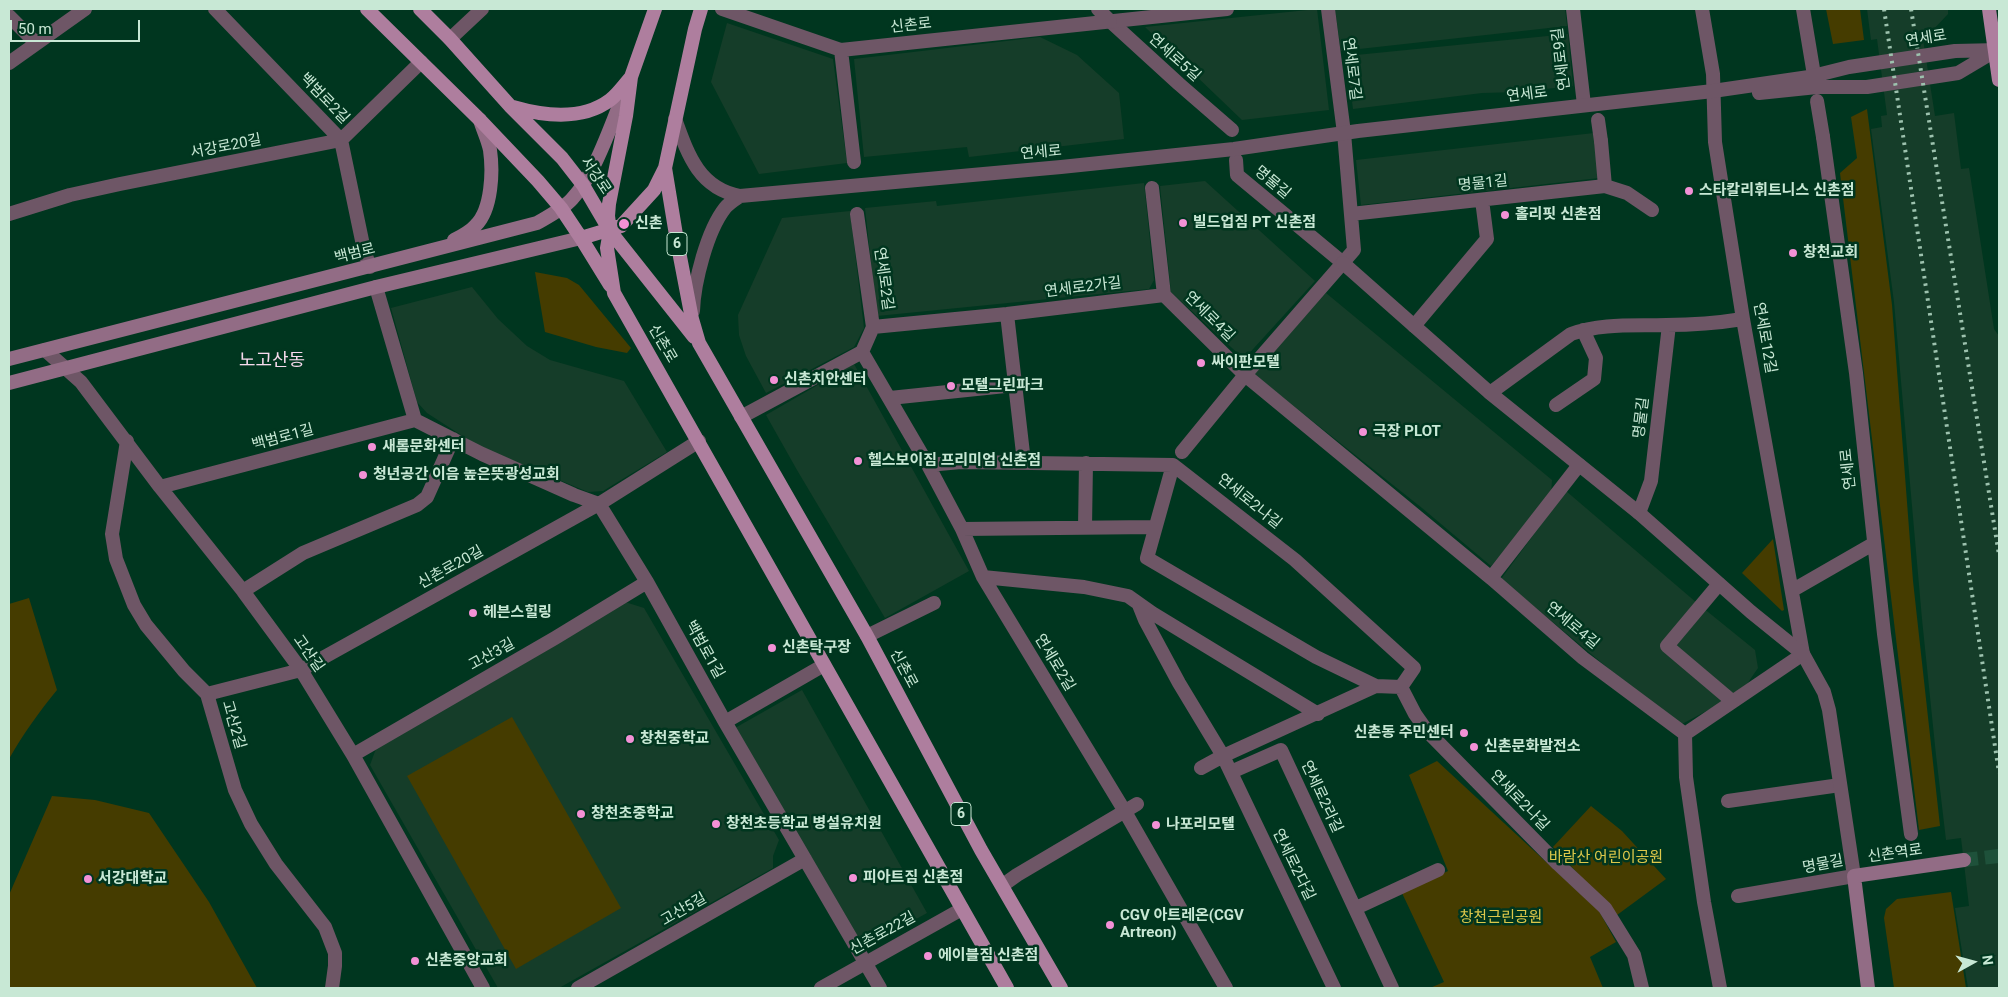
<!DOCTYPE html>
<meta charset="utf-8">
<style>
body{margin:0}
#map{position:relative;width:2008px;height:997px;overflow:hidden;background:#00361f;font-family:Roboto,sans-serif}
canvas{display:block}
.frame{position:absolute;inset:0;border:10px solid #c8e8d5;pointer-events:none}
.north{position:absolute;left:1948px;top:937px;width:50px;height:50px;-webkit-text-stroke:4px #00361f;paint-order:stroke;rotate:83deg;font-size:14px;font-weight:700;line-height:20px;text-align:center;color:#c8e8d5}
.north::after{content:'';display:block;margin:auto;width:18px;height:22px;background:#c8e8d5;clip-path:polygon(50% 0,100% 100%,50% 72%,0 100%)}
.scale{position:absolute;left:10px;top:20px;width:130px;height:22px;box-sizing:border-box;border:2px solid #c8e8d5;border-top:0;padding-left:6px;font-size:15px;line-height:18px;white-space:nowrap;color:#c8e8d5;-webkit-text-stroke:4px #00361f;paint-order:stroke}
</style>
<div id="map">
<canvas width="2008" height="997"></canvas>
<div class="frame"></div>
<div class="north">N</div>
<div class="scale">50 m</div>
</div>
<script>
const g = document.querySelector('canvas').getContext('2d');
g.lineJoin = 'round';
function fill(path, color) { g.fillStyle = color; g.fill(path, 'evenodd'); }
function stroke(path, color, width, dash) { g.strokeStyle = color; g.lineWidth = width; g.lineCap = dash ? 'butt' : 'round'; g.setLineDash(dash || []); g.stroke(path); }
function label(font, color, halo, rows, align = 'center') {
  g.font = font + ' Roboto,"Noto Sans KR",sans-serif'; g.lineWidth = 5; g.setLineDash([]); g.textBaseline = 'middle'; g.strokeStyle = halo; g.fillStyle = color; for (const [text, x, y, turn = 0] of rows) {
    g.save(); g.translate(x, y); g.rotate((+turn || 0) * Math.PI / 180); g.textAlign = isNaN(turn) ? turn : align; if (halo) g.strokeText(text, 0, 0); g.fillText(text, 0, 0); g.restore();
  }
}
fill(new Path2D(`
 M1317,9L1329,110L1242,120L1145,27Z
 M1335,9H1565L1567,26L1341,51Z
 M1867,9H1948V14L1932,31L1922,33L1935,116L1954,113L1961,169L1969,168L1994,329L1999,336V988H1968L1955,908L1969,906L1961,838L1946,840L1936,755L1922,619L1894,302L1871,129L1882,127L1881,116L1887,115L1877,39L1871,40Z
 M727,23L833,59L847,163L759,174L711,82Z
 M1568,34L1573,86L1518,92L1482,93L1353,109L1346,56Z
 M1040,37L1077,55L1119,93L1124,139L969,157L967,147L864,157L854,59Z
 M1594,133L1599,178L1361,205L1356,160Z
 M1205,181L1315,281L1244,359L1171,292L1160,186Z
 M1144,183L1154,280L1149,289L877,316L865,208L936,201L937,206Z
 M850,211L864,328L854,347L766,393L746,356L739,335L738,315L782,218Z
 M472,287L498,319L527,346L550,360L624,381L667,452L603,491L588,492L478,446L427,413L417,402L391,308Z
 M1326,293L1552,480L1551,495L1491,566L1422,508L1252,373Z
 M854,364L969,571L885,618L797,470L766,415Z
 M1566,491L1697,603L1755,650L1758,668L1747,684L1714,707L1682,724L1674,723L1501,579Z
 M625,602L644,608L779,840L773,856V868L559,988H498L370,765L377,746Z
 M802,690L927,913L862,949L735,728Z`), '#153d29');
fill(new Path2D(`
 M1826,9H1860L1864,40L1833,44Z
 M1867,109L1892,305L1913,581L1940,826L1919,830L1840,173L1857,158L1851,117Z
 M535,272L567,278L579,285L631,348L627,353L596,347L545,332Z
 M1773,539L1784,610L1782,611L1742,573Z
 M29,598L57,690C39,712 23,734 9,759V604Z
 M512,717L621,908L516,969L407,776Z
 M1437,761L1599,911L1616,942L1590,957L1603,988H1430L1444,982L1402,893L1448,871L1409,775Z
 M52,796L95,800L149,813L209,902L257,988H9V895Z
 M1591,806L1622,831L1666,879L1617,915L1553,847Z
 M1951,892L1966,988H1894L1884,918L1886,909L1897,899Z`), '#453c00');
stroke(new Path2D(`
 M1964,860L1999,856`), '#1e513a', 14, [14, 7]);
stroke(new Path2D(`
 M1110,21L1179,84L1232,130
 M1817,101L1823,137
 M1598,120L1601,141
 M1236,160L1237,175L1343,263`), '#6e5666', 14);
stroke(new Path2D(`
 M215,9L341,140L364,250L370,267
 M722,9L841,50L1227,9
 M1573,9L1584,105
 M1803,9L1814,75
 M9,16L36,43
 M450,39L482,9
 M841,50L854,162
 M9,63L85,9
 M1823,137L1856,373L1884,634L1911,834
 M1601,141L1605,186
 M1152,188L1164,295L1245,375L1491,578L1583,658L1685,734L1686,777L1704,902L1720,988
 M9,214L70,195L120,184L341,140L421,62
 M857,214L873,327L862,352
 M1351,214L1605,186L1627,193L1652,210
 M376,287L415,420L482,454L574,495L599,504L647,582L725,722L880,988
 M1007,314L1024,462
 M1414,326L1487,239L1482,200
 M873,327L1007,314L1164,295
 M45,350L81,382L160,487L243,591L301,670L353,755L483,988
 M862,352L928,465L962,529L983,577L1124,810L1226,988
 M1490,393L1571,334C1601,323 1634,326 1666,325C1692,325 1718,323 1743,319
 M890,398L1015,385
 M1556,405L1594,379L1596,358L1583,330
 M741,417L862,352
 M127,441L112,534L116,559L134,605L146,625L184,671L207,694L235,790L251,824L276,864L325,927L335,953V966L332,988
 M1182,452L1245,375L1354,250L1344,133L1328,9
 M928,465L961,462L1173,465L1295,560L1414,668L1401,687L1376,686L1223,756L1201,768
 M1173,465L1147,558L1316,657L1376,686
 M160,487L415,420
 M1639,513L1651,481L1669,325
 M1085,527L1086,463
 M962,529L1154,527
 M983,577L1084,587L1128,596L1152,613L1318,714
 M1491,578L1579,465
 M1719,584L1667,646L1732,701
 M1793,590L1873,544
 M243,591L303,553L417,505L427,497L453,439
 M1139,605L1145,620L1179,683L1223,756L1334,988
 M867,636L934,603
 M1401,687L1415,714L1427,731L1558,864L1605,908L1634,955L1642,988
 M207,694L301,670L599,504L699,441
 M725,722L824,665
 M1685,734L1803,654L1743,319L1715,142L1713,74L1702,9
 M353,755L555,638L647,582
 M1231,772L1281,750L1392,988
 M1728,801L1840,785
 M1003,885L1017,875L1137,804
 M1738,896L1854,876
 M1356,908L1438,870
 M578,988L805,859
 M821,988L962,909`), '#6e5666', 14);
stroke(new Path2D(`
 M1098,9L1110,21
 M1759,93L1817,87H1867L1958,73L1995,51
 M675,119C688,155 699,188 740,196L1061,167L1234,149L1358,131L1713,91L1809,77L1849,67L1955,51L1999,50
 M1343,263L1490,393L1639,513L1751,612L1803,654L1824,692L1829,710L1854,876
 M693,311C694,282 707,231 725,208C729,203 734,200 740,196`), '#6e5666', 14);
stroke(new Path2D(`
 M454,240C462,236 470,232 476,225C492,209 493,171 490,150C488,140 483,130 480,120
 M9,359L537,223C549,216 563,209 572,199C597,172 613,118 628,84
 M9,383L376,287L581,238
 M1868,988L1854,876L1964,860`), '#926c85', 14);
stroke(new Path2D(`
 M367,9L480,120L538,181L561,208L581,238L610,285
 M420,9L450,39L511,107L562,158L583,185L610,231L694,337
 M655,9L631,77L626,116L609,204L608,216L610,231L607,248L614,293L1007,988
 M701,9L695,29L665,168L677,241L692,319L699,343L867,636L981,850L1061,988
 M1989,9L1999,80
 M513,107C544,116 582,121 610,100C618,94 624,85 631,77
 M581,238L621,226L654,190L665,168`), '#ae7e9e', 14);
stroke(new Path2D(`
 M1884,9L1999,773
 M1911,9L1999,555`), '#9dc2ae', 4, [2.5, 5]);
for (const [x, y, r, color] of [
 [1689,191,5,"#f391d6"],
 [1505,215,5,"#f391d6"],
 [1183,223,5,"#f391d6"],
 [624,224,6,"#f391d6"],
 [1793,253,5,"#f391d6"],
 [1201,363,5,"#f391d6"],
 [774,380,5,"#f391d6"],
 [951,386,5,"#f391d6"],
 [1363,432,5,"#f391d6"],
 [372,447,5,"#f391d6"],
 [858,461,5,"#f391d6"],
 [363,475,5,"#f391d6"],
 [473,613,5,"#f391d6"],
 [772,648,5,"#f391d6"],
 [1464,733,5,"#f391d6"],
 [630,739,5,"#f391d6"],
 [1474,747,5,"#f391d6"],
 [581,814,5,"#f391d6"],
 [716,824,5,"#f391d6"],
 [1156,825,5,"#f391d6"],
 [853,878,5,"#f391d6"],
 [88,879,5,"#f391d6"],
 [1110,925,5,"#f391d6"],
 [928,956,5,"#f391d6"],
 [415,961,5,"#f391d6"]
]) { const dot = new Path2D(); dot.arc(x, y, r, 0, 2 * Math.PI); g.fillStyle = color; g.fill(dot); stroke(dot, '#00361f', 2); }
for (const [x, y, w] of [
 [677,244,20],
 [961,814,20]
]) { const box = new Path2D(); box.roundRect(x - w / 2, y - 11.5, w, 23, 4); g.fillStyle = '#00361f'; g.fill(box); stroke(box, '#c8e8d5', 1); }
label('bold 14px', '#c8e8d5', null, [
 ["6",677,244],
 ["6",961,814]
]);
label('15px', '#c8e8d5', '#00361f', [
 ["신촌로",911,26,-6],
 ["연세로",1926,39,-9],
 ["연세로5길",1174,58,42],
 ["연세로9길",1562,59,-97],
 ["연세로7길",1351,69,83],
 ["연세로",1527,95,-7],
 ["백범로2길",324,99,46],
 ["서강로20길",226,147,-11],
 ["연세로",1041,153,-5],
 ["서강로",595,176,56],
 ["명물길",1272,183,40],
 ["명물1길",1483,184,-6],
 ["백범로",355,254,-14],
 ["연세로2길",883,279,82],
 ["연세로2가길",1083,288,-7],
 ["연세로4길",1209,317,45],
 ["연세로12길",1764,338,80],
 ["신촌로",662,344,60],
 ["명물길",1642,418,-83],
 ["백범로1길",283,438,-15],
 ["연세로",1849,469,-96],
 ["연세로2나길",1249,502,39],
 ["신촌로20길",451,568,-29],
 ["연세로4길",1572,626,40],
 ["백범로1길",704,650,61],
 ["고산길",308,654,55],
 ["고산3길",492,655,-29],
 ["연세로2길",1054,663,59],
 ["신촌로",903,669,62],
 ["고산2길",233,725,74],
 ["연세로2라길",1321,797,65],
 ["연세로2나길",1519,801,46],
 ["신촌역로",1895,854,-8],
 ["연세로2다길",1293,865,64],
 ["명물길",1823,865,-11],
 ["고산5길",684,910,-30],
 ["신촌로22길",883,934,-29]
]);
label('bold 15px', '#c8e8d5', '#00361f', [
 ["스타칼리휘트니스 신촌점",1699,191],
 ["홀리핏 신촌점",1515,215],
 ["빌드업짐 PT 신촌점",1193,223],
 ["신촌",635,224],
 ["창천교회",1803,253],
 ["싸이판모텔",1211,363],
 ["신촌치안센터",784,380],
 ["모텔그린파크",961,386],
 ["극장 PLOT",1373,432],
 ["새롬문화센터",382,447],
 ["헬스보이짐 프리미엄 신촌점",868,461],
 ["청년공간 이음 높은뜻광성교회",373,475],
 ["헤븐스힐링",483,613],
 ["신촌탁구장",782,648],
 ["신촌동 주민센터",1454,733,"right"],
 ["창천중학교",640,739],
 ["신촌문화발전소",1484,747],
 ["창천초중학교",591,814],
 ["창천초등학교 병설유치원",726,824],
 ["나포리모텔",1166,825],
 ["피아트짐 신촌점",863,878],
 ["서강대학교",98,879],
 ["CGV 아트레온(CGV",1120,916],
 ["Artreon)",1120,933],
 ["에이블짐 신촌점",938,956],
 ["신촌중앙교회",425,961]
], 'left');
label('15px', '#ddc74a', '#00361f', [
 ["바람산 어린이공원",1606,858],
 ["창천근린공원",1501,918]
]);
label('18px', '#f7daed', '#00361f', [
 ["노고산동",272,361]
]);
</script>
